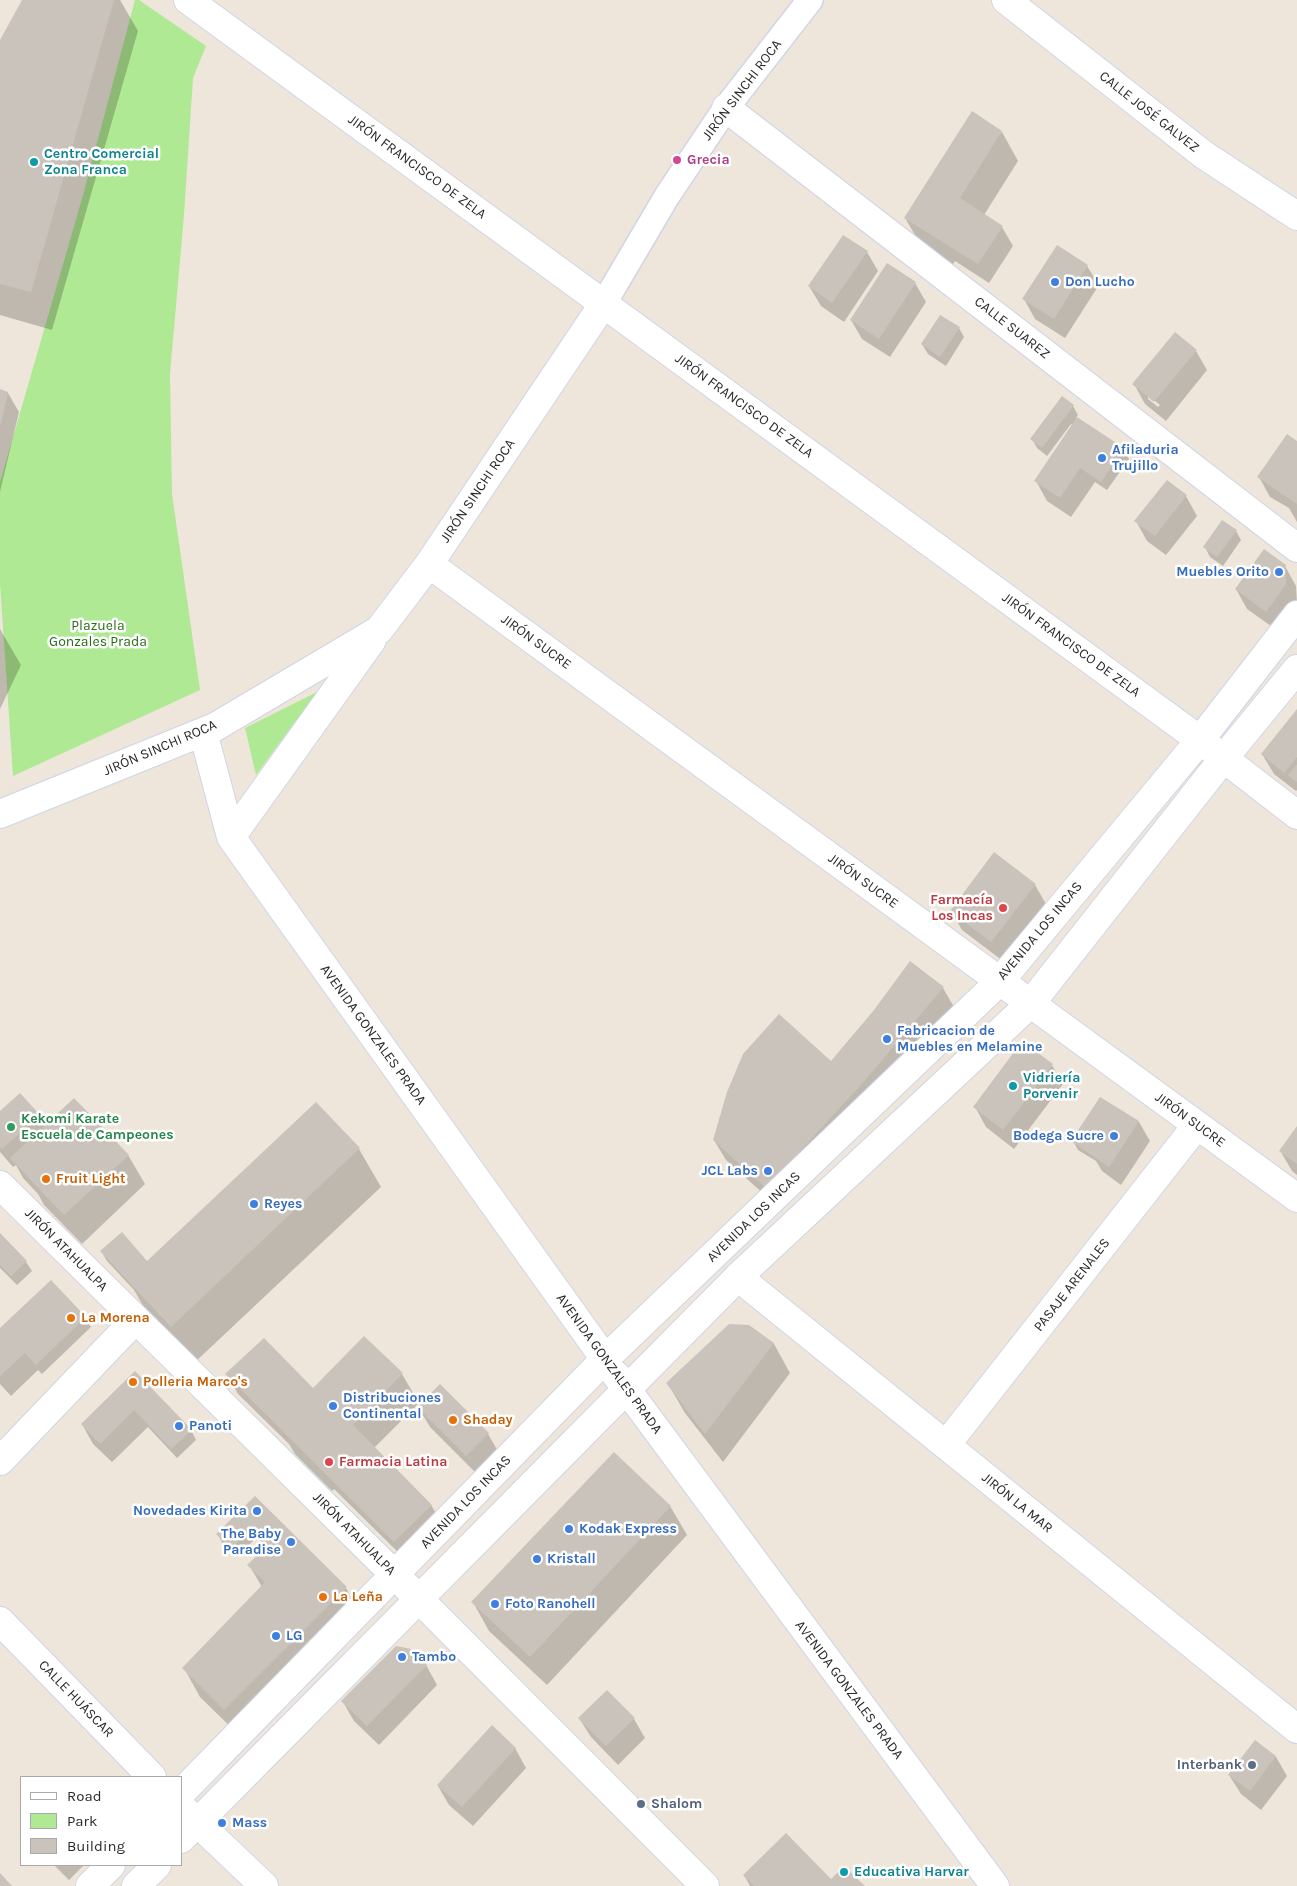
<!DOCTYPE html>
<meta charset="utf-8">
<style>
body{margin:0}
#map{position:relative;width:1297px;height:1886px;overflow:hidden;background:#eee6db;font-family:Karla,sans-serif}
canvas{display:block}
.legend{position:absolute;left:20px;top:1776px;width:162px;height:90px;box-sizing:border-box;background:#fff;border:1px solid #aaa;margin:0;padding:6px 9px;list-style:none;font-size:15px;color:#2a2a2a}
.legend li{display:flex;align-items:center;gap:10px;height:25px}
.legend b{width:25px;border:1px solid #aaa}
</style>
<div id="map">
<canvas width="1297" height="1886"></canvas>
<ul class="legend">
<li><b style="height:6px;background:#fff"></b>Road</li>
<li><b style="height:14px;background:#b0e993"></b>Park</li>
<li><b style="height:14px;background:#c9c3bb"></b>Building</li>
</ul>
</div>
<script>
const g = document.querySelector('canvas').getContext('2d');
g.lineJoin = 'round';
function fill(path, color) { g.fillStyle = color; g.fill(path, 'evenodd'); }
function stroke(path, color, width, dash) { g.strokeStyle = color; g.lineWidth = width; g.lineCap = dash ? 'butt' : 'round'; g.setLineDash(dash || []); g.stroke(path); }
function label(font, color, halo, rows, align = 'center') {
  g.font = font + ' Karla,sans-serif'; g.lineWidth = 5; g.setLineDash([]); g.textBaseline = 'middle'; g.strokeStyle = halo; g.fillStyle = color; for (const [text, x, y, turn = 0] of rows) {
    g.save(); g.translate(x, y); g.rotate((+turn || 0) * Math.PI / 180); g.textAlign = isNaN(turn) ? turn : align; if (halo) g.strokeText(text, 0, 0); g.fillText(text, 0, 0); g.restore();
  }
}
fill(new Path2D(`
 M135,0H139L206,46L193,78L184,215L170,374L172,494L200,690L13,776L0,583V482L83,195Z
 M317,692L256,775L245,728Z`), '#b0e993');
fill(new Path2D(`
 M24,0H120L138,31L52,330L0,315V43Z
 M1002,132L1018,161L984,215L1002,227L1013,246L989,283L955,261L952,266L922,247L905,218Z
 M867,252L878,271L844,322L821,306L809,286Z
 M1087,266L1099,285L1065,338L1035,319L1024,299Z
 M915,283L926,302L890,357L862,339L851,320Z
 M959,328L964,337L946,366L928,354L922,344Z
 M1196,351L1207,370L1166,421L1145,404L1134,384ZM1148,395L1160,405L1158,407L1148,399Z
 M0,390L8,393L19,412L0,492Z
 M1073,406L1078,415L1076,418L1123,449L1129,459L1107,490L1095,482L1071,517L1047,501L1036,481L1073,426L1071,424L1047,456L1037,448L1032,439Z
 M1297,442V522L1289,508L1270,497L1259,477Z
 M1167,481L1186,496L1197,516L1166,555L1147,541L1136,521Z
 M1236,531L1241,540L1223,566L1210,557L1205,547Z
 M1285,566L1296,586L1297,604L1278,631L1247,609L1236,589Z
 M0,629L21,665L0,709Z
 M1297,711V790L1296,791L1274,774L1262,754Z
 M1035,885L1046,904L1003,961L962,930L951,911Z
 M943,988L954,1007L777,1206L726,1160L714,1140Z
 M1052,1065L1063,1084L1014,1149L986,1127L975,1107Z
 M20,1095L39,1116L46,1127L128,1155L145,1184L82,1244L44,1205L38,1194L23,1178L16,1165L13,1167L0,1152V1113Z
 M316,1103L359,1149L381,1187L193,1364L150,1318L134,1290L107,1261L101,1251L147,1263Z
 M1117,1110L1139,1122L1150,1141L1121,1185L1102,1171L1096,1161L1078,1150L1073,1141Z
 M1297,1129V1175L1292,1171L1281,1152Z
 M0,1235L26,1262L32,1271L17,1285L0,1268Z
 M51,1282L85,1318L91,1327L42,1374L38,1370L11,1396L0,1384V1329Z
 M748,1326L774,1344L790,1373L723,1462L685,1413L668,1384Z
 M364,1337L402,1374L419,1403L374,1448L431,1505L443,1525L406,1560L334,1489L332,1491L295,1454L289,1444L238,1394L227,1375L313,1390Z
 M135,1373L191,1430L196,1440L177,1458L148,1427L112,1462L93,1444L82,1424Z
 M418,1407L488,1434L499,1453L478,1475L430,1427Z
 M255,1497L346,1588L362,1617L242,1738L200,1697L184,1668L262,1587L249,1565L267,1548L257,1537L237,1557L223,1544L218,1535Z
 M670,1506L687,1535L547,1685L489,1631L473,1602Z
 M426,1665L437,1685L379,1745L354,1721L343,1702Z
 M579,1718L634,1719L645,1738L618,1765L591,1737Z
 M1255,1741L1276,1757L1287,1776L1261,1810L1241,1794L1229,1775Z
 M515,1748L526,1768L473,1826L449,1805L438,1786Z
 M54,1865H84L69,1880Z
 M744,1875L830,1879L863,1886H750Z`), '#0003');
fill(new Path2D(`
 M22,0H114L31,292L0,284V40Z
 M972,111L1002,131L960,198L1003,226L978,264L904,218Z
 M843,235L868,251L832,303L808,286Z
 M1057,245L1088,265L1054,319L1022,299Z
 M887,263L916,282L879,339L850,320Z
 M940,315L960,327L940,357L921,344Z
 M1175,332L1197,350L1154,402L1132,384Z
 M0,389L8,392L1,424H0Z
 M1062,396L1074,405L1042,448L1030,439Z
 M1077,417L1124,448L1101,482L1080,468L1060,498L1034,481Z
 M1287,434L1297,441V504L1257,477Z
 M1167,480L1187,495L1155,536L1134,521Z
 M1222,520L1237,530L1217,557L1203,547Z
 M1264,549L1286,565V584L1266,612L1235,589Z
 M1297,709V757L1284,773L1261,754Z
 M1297,764V781L1296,782L1288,775Z
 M994,852L1036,884L991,942L950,911Z
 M910,961L944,987L860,1086L766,1188L713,1140L727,1092L743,1054L779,1014L831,1061L874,1010Z
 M1034,1050L1053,1064L1003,1130L973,1107L1014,1052Z
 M20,1093L40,1115L2,1149L0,1147V1111Z
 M1100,1097L1139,1121L1109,1167L1071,1141Z
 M74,1098L129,1155L64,1215L10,1158Z
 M316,1102L360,1148L171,1327L100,1251L122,1232L147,1261Z
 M1297,1126V1164L1279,1151Z
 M0,1233L27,1261L11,1276L0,1265Z
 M51,1280L86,1317L36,1365L25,1353L0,1376V1328Z
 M729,1324L749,1325L774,1343L705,1434L666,1383Z
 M364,1336L403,1373L353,1425L432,1505L394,1542L225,1374L264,1338L313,1388Z
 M135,1371L192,1430L171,1449L134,1410L100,1444L81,1424Z
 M440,1384L489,1433L466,1456L417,1407Z
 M614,1452L671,1506L530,1657L471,1602Z
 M255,1496L347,1587L224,1710L182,1668L265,1582L247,1565L267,1546L251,1529L231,1549L216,1534Z
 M396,1646L411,1649L427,1665L367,1726L341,1701Z
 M607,1690L635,1718L606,1746L578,1718Z
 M492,1725L516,1748L462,1807L437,1785Z
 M1255,1740L1276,1756L1250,1791L1228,1775Z
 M786,1833L831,1879L844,1866L865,1886H754L743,1875Z
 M0,1873L12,1886H0Z`), '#c9c3bb');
const pedestrian = new Path2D(`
 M604,303L667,196L726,108L810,0`);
const minor = new Path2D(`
 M188,0L1200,740L1297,815
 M1006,0L1204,155L1297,216
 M726,108L1297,548
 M429,564L1297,1198
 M203,732L231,837L605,1359
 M0,814L215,727L379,630L429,564L604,303
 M231,837L372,640
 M0,1185L395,1575L705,1886
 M738,1277L1297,1729
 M946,1445L1197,1125
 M0,1461L136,1319
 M0,1621L152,1777
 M181,1807L264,1886`);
const tertiary = new Path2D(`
 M616,1375L995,1886
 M181,1793L605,1359L1000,981L1200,740L1297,615
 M181,1839L738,1277L1031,1003L1223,759L1297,669
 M90,1886L111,1865
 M136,1886L157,1865`);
stroke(pedestrian, '#d0d4e5', 28);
stroke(minor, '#d0d4e5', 30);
stroke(tertiary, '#d0d4e5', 30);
stroke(pedestrian, '#fff', 25);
stroke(minor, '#fff', 28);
stroke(tertiary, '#fff', 28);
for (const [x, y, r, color] of [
 [677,160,5,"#d1479c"],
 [34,162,5,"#0f9aa8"],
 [1055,282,5,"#3f7fe0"],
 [1102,458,5,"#3f7fe0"],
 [1279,572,5,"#3f7fe0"],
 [1003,908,5,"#e0444e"],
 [887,1039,5,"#3f7fe0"],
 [1013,1086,5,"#0f9aa8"],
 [11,1127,5,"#2e9e5b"],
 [1114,1136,5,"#3f7fe0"],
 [768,1171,5,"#3f7fe0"],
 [46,1179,5,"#e8710a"],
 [254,1204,5,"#3f7fe0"],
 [71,1318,5,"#e8710a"],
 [133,1382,5,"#e8710a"],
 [333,1406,5,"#3f7fe0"],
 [453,1420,5,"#e8710a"],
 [179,1426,5,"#3f7fe0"],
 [329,1462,5,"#e0444e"],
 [257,1511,5,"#3f7fe0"],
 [569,1529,5,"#3f7fe0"],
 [291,1542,5,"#3f7fe0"],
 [537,1559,5,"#3f7fe0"],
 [323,1597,5,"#e8710a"],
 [495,1604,5,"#3f7fe0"],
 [276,1636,5,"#3f7fe0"],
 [402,1657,5,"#3f7fe0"],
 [1252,1765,5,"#5c6f8a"],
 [641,1804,5,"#5c6f8a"],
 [222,1823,5,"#3f7fe0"],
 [844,1872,5,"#0f9aa8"]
]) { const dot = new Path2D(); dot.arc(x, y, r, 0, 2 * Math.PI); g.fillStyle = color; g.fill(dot); stroke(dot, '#fff', 2); }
label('14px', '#2a2a2a', '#fff', [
 ["JIRÓN SINCHI ROCA",742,90,-53],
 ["CALLE JOSÉ GALVEZ",1149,112,38],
 ["JIRÓN FRANCISCO DE ZELA",417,167,36],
 ["CALLE SUAREZ",1012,328,38],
 ["JIRÓN FRANCISCO DE ZELA",744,406,36],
 ["JIRÓN SINCHI ROCA",478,491,-56],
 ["JIRÓN SUCRE",536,642,36],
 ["JIRÓN FRANCISCO DE ZELA",1071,645,36],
 ["JIRÓN SINCHI ROCA",160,748,-23],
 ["JIRÓN SUCRE",863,881,36],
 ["AVENIDA LOS INCAS",1040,931,-50],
 ["AVENIDA GONZALES PRADA",373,1035,54],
 ["JIRÓN SUCRE",1190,1120,36],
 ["AVENIDA LOS INCAS",754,1217,-44],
 ["JIRÓN ATAHUALPA",66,1250,45],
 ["PASAJE ARENALES",1072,1285,-52],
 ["AVENIDA GONZALES PRADA",609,1364,54],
 ["AVENIDA LOS INCAS",466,1502,-46],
 ["JIRÓN LA MAR",1017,1503,39],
 ["JIRÓN ATAHUALPA",354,1534,45],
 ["AVENIDA GONZALES PRADA",849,1690,53],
 ["CALLE HUÁSCAR",76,1699,46]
]);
label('bold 14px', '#0d838f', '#fff', [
 ["Centro Comercial",44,154],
 ["Zona Franca",44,170],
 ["Vidriería",1023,1078],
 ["Porvenir",1023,1094],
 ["Educativa Harvar",854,1872]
], 'left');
label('bold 14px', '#b23c85', '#fff', [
 ["Grecia",687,160]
], 'left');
label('bold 14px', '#366cbe', '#fff', [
 ["Don Lucho",1065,282],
 ["Afiladuria",1112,450],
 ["Trujillo",1112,466],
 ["Muebles Orito",1269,572,"right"],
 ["Fabricacion de",897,1031],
 ["Muebles en Melamine",897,1047],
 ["Bodega Sucre",1104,1136,"right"],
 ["JCL Labs",758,1171,"right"],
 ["Reyes",264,1204],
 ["Distribuciones",343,1398],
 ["Continental",343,1414],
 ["Panoti",189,1426],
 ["Novedades Kirita",247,1511,"right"],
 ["Kodak Express",579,1529],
 ["The Baby",281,1534,"right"],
 ["Paradise",281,1550,"right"],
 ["Kristall",547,1559],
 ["Foto Ranohell",505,1604],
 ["LG",286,1636],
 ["Tambo",412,1657],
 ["Mass",232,1823]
], 'left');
label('14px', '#266e14', '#fff', [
 ["Plazuela",98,626],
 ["Gonzales Prada",98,642]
]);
label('bold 14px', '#be3a42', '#fff', [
 ["Farmacía",993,900],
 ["Los Incas",993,916],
 ["Farmacia Latina",339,1462,"left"]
], 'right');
label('bold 14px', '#27864d', '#fff', [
 ["Kekomi Karate",21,1119],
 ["Escuela de Campeones",21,1135]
], 'left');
label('bold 14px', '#c56008', '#fff', [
 ["Fruit Light",56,1179],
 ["La Morena",81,1318],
 ["Polleria Marco's",143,1382],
 ["Shaday",463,1420],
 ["La Leña",333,1597]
], 'left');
label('bold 14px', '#4e5e75', '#fff', [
 ["Interbank",1242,1765],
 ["Shalom",651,1804,"left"]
], 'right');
</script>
